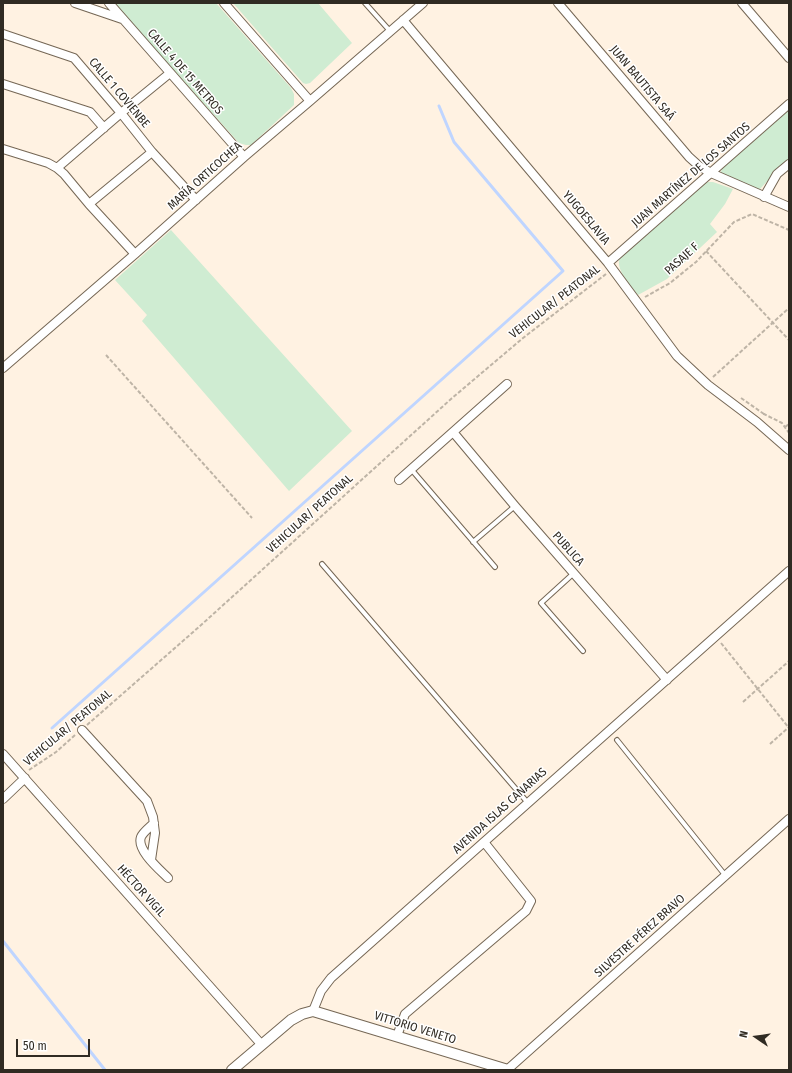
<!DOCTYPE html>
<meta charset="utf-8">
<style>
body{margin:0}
#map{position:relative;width:792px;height:1073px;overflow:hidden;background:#fff2e2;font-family:"Fira Sans Condensed",sans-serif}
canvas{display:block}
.frame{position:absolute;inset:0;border:4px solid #302b23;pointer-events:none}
.north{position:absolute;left:736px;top:1017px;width:40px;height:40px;-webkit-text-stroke:3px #fff;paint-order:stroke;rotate:283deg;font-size:11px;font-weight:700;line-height:16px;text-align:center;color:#302b23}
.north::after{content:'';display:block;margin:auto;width:14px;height:18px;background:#302b23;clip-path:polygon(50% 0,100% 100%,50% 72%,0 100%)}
.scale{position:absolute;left:16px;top:1039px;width:74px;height:18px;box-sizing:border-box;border:2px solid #302b23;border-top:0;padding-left:5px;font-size:12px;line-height:14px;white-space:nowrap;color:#302b23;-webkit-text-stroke:3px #fff;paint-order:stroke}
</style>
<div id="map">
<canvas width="792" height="1073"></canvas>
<div class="frame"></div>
<div class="north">N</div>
<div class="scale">50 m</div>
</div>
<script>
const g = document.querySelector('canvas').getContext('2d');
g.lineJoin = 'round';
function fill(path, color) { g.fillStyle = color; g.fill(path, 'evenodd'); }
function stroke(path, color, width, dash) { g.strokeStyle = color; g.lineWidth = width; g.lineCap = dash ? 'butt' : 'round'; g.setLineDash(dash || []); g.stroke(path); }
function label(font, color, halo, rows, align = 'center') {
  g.font = font + ' "Fira Sans Condensed",sans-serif'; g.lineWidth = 3; g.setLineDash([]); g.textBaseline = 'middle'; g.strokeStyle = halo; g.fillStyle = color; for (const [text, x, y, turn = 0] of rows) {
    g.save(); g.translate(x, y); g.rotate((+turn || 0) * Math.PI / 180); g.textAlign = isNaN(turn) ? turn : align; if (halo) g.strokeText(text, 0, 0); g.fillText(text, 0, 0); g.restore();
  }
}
fill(new Path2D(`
 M114,3H216L291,88L294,94V105L251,145H246L239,143Z
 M233,3H318L352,43L310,83L306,84L303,83Z
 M789,108V161L772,176L760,189H758L722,175L721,172L722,168Z
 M708,182H713L733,189L725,204L710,224L717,232L667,279L638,295C630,284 613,268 621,255L701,184Z
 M171,230L352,431L289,491L142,321L147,315L115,280Z`), '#cfecd2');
stroke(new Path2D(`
 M52,728L563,271L454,142L439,106
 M3,941L105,1070`), '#bfd5ff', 3);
const service = new Path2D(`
 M365,3L390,31
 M411,469L495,567
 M473,542L515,506
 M322,564L528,803
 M574,573L541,603L583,651
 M617,740L725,875`);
const minor = new Path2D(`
 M75,3L122,19
 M109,3L244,157
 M224,3L310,101
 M558,3L689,157L699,166L711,173L789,207
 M742,3L789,58
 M403,20L608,263L677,356L708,385L757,422L789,450
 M3,34L74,58L121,113L152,152L196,200
 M3,84L90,112L104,128
 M3,149L48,163L57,168L64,174L89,204L135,254
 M57,168L121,113L170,73
 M764,197L777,174L789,164
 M89,204L152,152
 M608,263L789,104
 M3,368L135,254L244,157L310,101L423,3
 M453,432L515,506L667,680
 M399,480L507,384
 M82,730L147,801L153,817L155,833L151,860
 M3,754L261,1044
 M3,799L25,778
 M154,823C150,827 143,832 141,837C136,850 160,870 168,878
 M313,1011L321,991L331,978L789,571
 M397,1036L405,1014L526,911L531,901L484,842
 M507,1070L789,819`);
const tertiary = new Path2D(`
 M232,1070L291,1020L302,1014L313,1011L508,1070`);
stroke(service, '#756755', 6);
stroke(minor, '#756755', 10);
stroke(tertiary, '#756755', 12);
stroke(new Path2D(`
 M706,251L789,340
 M645,297L670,283L696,262L734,222L752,214L789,230
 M106,355L252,518
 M713,377L789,308
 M741,398L764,414
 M764,415V414L782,423L789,433
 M785,427L789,424
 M721,643L789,728
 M743,702L789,661
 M87,725L200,626L451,399L523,338L606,274
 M770,744L789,727
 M29,770L56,752L75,735`), '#beb4a6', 2, [4, 2]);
stroke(service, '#fff', 4);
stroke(minor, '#fff', 8);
stroke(tertiary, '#fff', 10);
label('12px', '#302b23', '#fff', [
 ["CALLE 4 DE 15 METROS",185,72,49],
 ["JUAN BAUTISTA SAÁ",642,83,50],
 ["CALLE 1 COVIENBE",119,93,50],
 ["JUAN MARTÍNEZ DE LOS SANTOS",691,175,-41],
 ["MARÍA ORTICOCHEA",205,176,-42],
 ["YUGOESLAVIA",586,218,50],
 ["PASAJE F",682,259,-42],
 ["VEHICULAR/ PEATONAL",555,302,-38],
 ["VEHICULAR/ PEATONAL",310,514,-42],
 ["PUBLICA",568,549,48],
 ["VEHICULAR/ PEATONAL",68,728,-40],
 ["AVENIDA ISLAS CANARIAS",500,811,-42],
 ["HÉCTOR VIGIL",141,891,48],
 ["SILVESTRE PÉREZ BRAVO",640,936,-42],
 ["VITTORIO VENETO",415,1028,17]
]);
</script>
